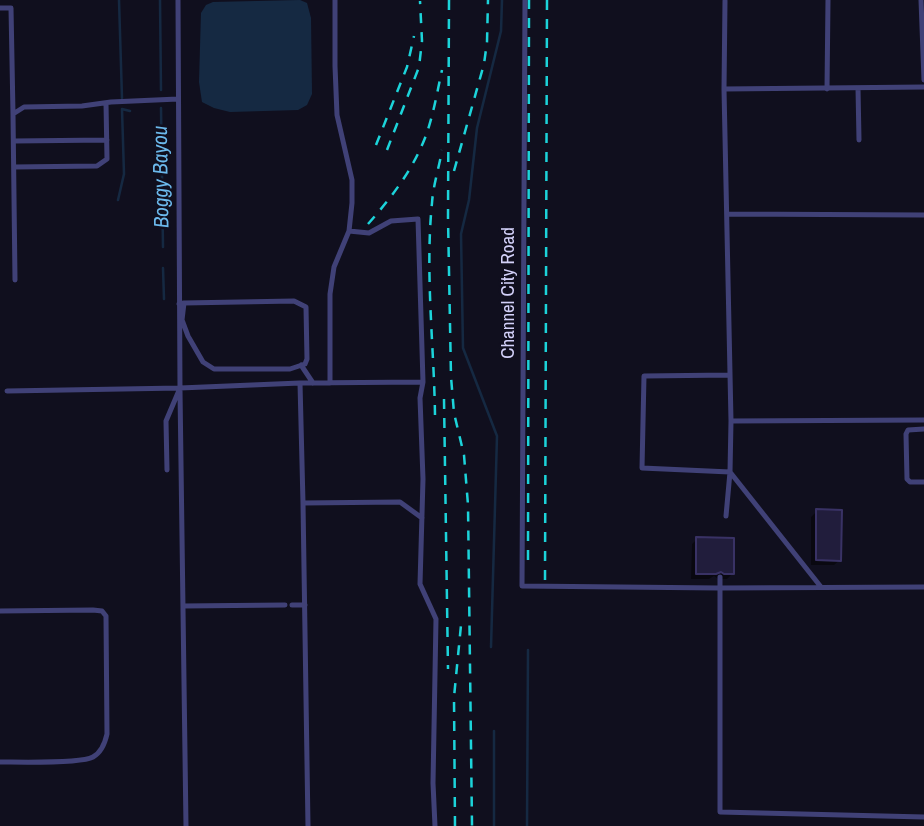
<!DOCTYPE html>
<style>
body{margin:0}
canvas{display:block;background:#100f1e}
</style>
<canvas width="924" height="826"></canvas>
<script>
const g = document.querySelector('canvas').getContext('2d');
g.lineJoin = 'round';
function fill(path, color) { g.fillStyle = color; g.fill(path, 'evenodd'); }
function stroke(path, color, width, dash) { g.strokeStyle = color; g.lineWidth = width; g.lineCap = dash ? 'butt' : 'round'; g.setLineDash(dash || []); g.stroke(path); }
function label(font, color, halo, rows, align = 'center') {
  g.font = font + ' "Archivo Narrow",sans-serif'; g.lineWidth = 5; g.setLineDash([]); g.textBaseline = 'middle'; g.strokeStyle = halo; g.fillStyle = color; for (const [text, x, y, turn = 0] of rows) {
    g.save(); g.translate(x, y); g.rotate((+turn || 0) * Math.PI / 180); g.textAlign = isNaN(turn) ? turn : align; if (halo) g.strokeText(text, 0, 0); g.fillText(text, 0, 0); g.restore();
  }
}
fill(new Path2D(`
 M300,0L307,3L311,18L312,94L307,105L298,110L230,112L214,108L202,102L199,82L201,13L206,5L213,2Z`), '#152942');
fill(new Path2D(`
 M817,511L840,560L834,565H811V517Z
 M697,539L732,574L727,579H718L714,576L709,579H691L692,544Z`), '#0007');
stroke(new Path2D(`
 M119,0L122,98
 M160,0L161,90
 M161,108L163,247
 M118,200L124,174L122,109L130,111
 M163,268L164,299
 M491,647L497,436L463,348L461,234L469,200L477,128L501,31L502,0
 M494,731V826
 M527,826L528,650`), '#152942', 2.5);
const building = new Path2D(`
 M816,509L842,510L841,561L816,560Z
 M696,537L734,538V574H724L721,572L716,574H696Z`);
fill(building, '#211d3c');
stroke(building, '#393265', 2);
stroke(new Path2D(`
 M335,0V66L337,115L352,180V203L349,231L369,233L391,221L418,219L423,382L420,398L423,479L420,584L436,619L433,783L435,826
 M525,0L522,586L719,588L924,587
 M921,0L924,80
 M725,1L724,89L731,421L730,472L726,516
 M0,8H11L13,114
 M858,88L859,140
 M724,89L924,87
 M827,89L828,0
 M14,141L107,140
 M14,167L97,166L107,159L106,103
 M727,214L924,215
 M15,280L13,114L24,107L82,106L111,102L178,99
 M179,304L184,303L294,301L306,307L307,359L305,364L290,369H214L203,362L188,336L182,320L184,303
 M301,365L313,383
 M730,375L644,376L642,468L730,472L821,587
 M300,383L303,503L400,502L422,518
 M330,383V294L334,267L349,231
 M7,391L180,388L300,383L423,382
 M180,391L186,826
 M731,421L924,420
 M924,429L908,430L906,434L907,479L910,482H924
 M167,470L166,421L180,388L178,0
 M303,503L308,826
 M720,577V812L924,817
 M292,605H305
 M183,606L285,605
 M0,611L93,610L102,611L106,616L107,734C105,743 102,752 93,757C80,764 18,762 0,762`), '#404177', 5);
stroke(new Path2D(`
 M449,0L448,218L451,377L454,413L464,455L468,505L472,826
 M376,145L407,67L414,36
 M387,150L419,67L422,41L420,1
 M454,171L484,64L487,42L488,0
 M368,224C391,198 412,171 425,138C433,117 437,93 442,70
 M444,399L448,669
 M435,415C434,345 425,273 432,203C433,186 439,168 442,150
 M528,560L529,0
 M545,580L547,0
 M455,826L454,697L461,625`), '#1cd4da', 2.5, [10, 9]);
label('19px', '#d3d1f9', '#100f1e', [
 ["Channel City Road",509,293,-90]
]);
label('italic 21px', '#6cb9ec', '#100f1e', [
 ["Boggy Bayou",162,177,-91]
]);
</script>
